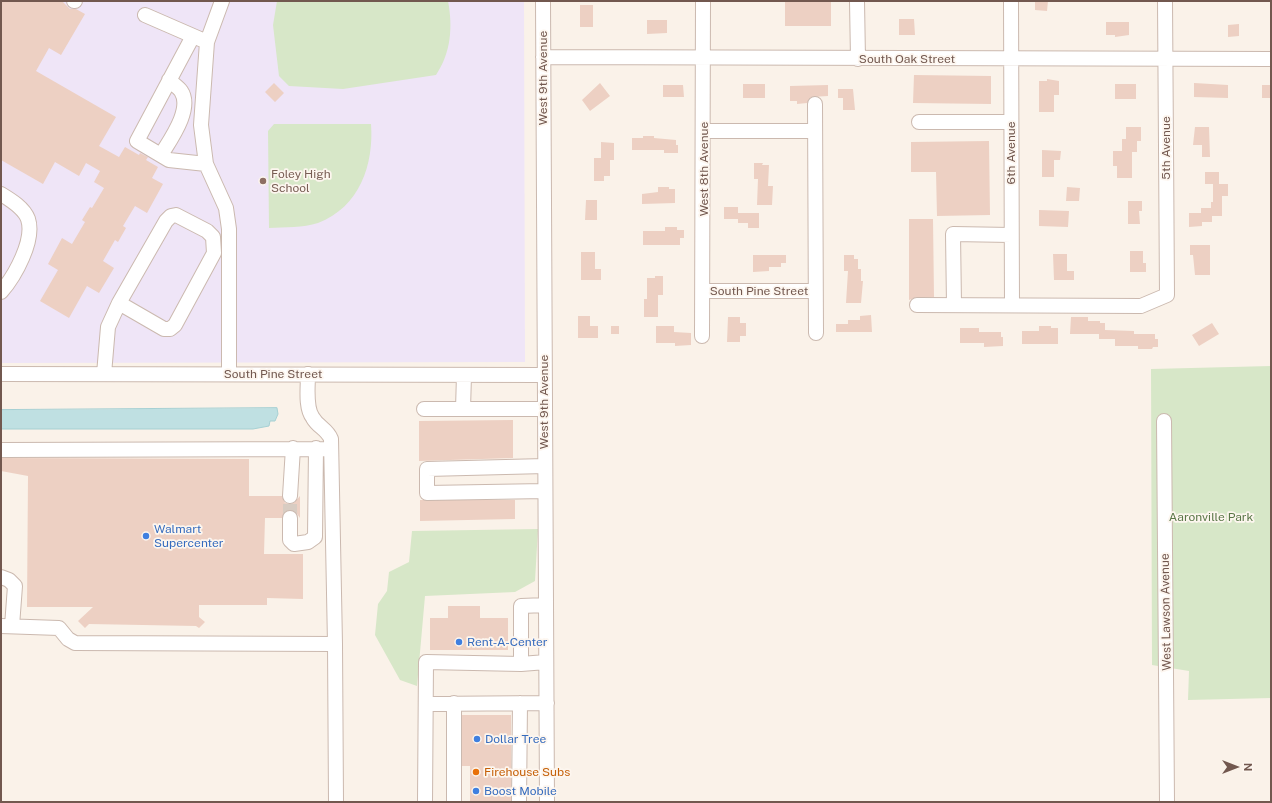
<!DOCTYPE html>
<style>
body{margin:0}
#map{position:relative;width:1272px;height:803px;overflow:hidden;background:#faf2e9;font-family:"Public Sans",sans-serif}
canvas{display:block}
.frame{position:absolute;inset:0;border:2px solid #72584f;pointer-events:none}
.north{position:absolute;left:1216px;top:747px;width:40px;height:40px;-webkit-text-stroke:3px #fdf6ef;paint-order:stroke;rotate:90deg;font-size:11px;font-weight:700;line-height:16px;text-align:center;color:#72584f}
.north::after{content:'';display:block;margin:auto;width:14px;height:18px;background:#72584f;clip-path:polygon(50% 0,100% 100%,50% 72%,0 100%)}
</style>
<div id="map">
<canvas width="1272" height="803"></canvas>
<div class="frame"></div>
<div class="north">N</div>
</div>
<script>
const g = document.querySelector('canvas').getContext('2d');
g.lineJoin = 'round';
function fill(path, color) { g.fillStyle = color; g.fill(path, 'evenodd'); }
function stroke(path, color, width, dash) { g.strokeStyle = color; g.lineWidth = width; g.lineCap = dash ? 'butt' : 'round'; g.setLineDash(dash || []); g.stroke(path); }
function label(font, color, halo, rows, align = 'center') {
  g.font = font + ' "Public Sans",sans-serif'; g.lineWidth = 3.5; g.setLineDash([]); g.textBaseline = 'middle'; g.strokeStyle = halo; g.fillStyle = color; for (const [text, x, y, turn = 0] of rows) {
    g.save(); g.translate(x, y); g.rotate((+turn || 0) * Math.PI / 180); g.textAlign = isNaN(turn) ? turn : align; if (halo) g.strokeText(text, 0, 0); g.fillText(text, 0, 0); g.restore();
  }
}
fill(new Path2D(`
 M1,1H524L525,362L1,363Z`), '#efe5f7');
fill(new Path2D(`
 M277,1H448C453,27 451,53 436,75L343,89L289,86L279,76L273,25Z
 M274,124H371C374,164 360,207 318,223C303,228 285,227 269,228L268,131Z
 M1271,366V698L1188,700L1189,671L1152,665L1151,369Z
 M538,529L535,581L515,592L425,596L417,686L400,680L375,635L378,604L387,591L389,572L409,562L412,531Z`), '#d7e7c8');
const water = new Path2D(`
 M277,408L278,414L275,421H270L269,426L253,429H1V410Z`);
fill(water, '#bfe0e2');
stroke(water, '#a6d0d3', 1);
fill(new Path2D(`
 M1,1H62L70,9H76L85,14L61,55L49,48L36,71L116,117L99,146L119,157L125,147L139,155L140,153L148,157L146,160L158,167L152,178L163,184L147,213L135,206L123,226L126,228L118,242L115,240L103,261L114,268L99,293L87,286L69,318L40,301L58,270L48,264L62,238L72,244L85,222L82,220L90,207L92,208L104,188L94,182L100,171L86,163L79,176L55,162L43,184L1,160Z
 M785,1H831V26H785Z
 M1035,1H1048L1047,11L1035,10Z
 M580,5H593V27H580Z
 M899,19H914L915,35H899Z
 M647,20H667V33L647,34Z
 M1106,22H1129V35L1115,37V35H1106Z
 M1239,24V36L1228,37V25Z
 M914,75L991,76V104L913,103Z
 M1047,79L1059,81V95H1054V112H1039V81H1047Z
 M274,83L284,93L275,102L265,92Z
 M600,83L610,96L590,111L582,100Z
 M1194,83L1228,85V98L1194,97Z
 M743,84H765V98H743Z
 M1115,84H1136V99H1115Z
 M663,85H683L684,97H663Z
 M828,85V96L811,97L807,103L797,104V101H790V86Z
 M1262,85H1271V98H1262Z
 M838,89H853L855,110H843V98H838Z
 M1126,127H1141V141H1137V152H1132V178H1117V166H1113V151H1122V139H1126Z
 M1195,127H1209L1210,157H1202V145H1193Z
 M643,136H654V138L676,140V145H678V153H664V150H632V138H643Z
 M989,141L990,215L937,216L936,172H911V142Z
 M601,142L614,143V160H610V176H604V181H594V158H601Z
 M1042,150L1061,151L1060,160H1054V177H1042Z
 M754,163H763L762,165H769L768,186H773L772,205H757L758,179H754Z
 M1205,172H1219V184H1228V196H1222V216H1212V222H1202V226L1189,227V213H1201V208H1211V202H1213V184H1205Z
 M658,187H669V189H675V203L642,204V194L658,192Z
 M1067,187L1080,188L1079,201H1066Z
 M586,200H597V220H585Z
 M1128,201H1142V211H1139L1140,224H1128Z
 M724,207H738V213H759V228H748V223H738V219H724Z
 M1039,210L1069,211L1068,227L1039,226Z
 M909,219H933L934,297H917L909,300Z
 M665,227H677V230H684V238H680V245H643V231H665Z
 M1190,245H1210V275H1195L1193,255H1190Z
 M1130,251H1143V263H1146V272H1130Z
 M581,252H595V269H601V280H581Z
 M1053,254H1067V271H1074V280H1054Z
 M753,255H786V263H781V267H769V271L753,272Z
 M844,255H854V259H858V269H861V281H863L861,303H846L848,271H844Z
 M655,276H663V295H658V317H644V299H647V278H655Z
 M871,315L872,332H836V324H848V320H860V316Z
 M578,316H590V326H598V338H578Z
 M728,317H740V323H746V336H740V342H727Z
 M1071,317H1088V321H1100V323H1105V330L1134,331V334H1155V339H1158V347H1153L1152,349H1138V346H1115V339H1099V334H1070Z
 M1212,323L1219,334L1199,346L1192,335Z
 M611,326H619V334H611Z
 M656,326H674V332L691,333V345L675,346V343H656Z
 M1039,326H1051V328H1058V344H1022V331H1039Z
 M960,328H979V332H1001V337H1003V346L984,347V343H960Z
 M513,420V458L419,461V421Z
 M1,458L249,459V496H282L285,503L290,504L294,503L300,496V518L295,511L290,510L285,511L282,518H265L264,554H303V599L267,598V605H199V617L205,622L199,628L196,626L89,624L85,628L78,621L93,607H27L28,476L1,471Z
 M420,500H515V519L420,521Z
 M448,606H480V618H508V650H430V618H448Z
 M462,715H511V802H470V766H462Z`), '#edd0c3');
stroke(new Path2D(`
 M290,518V496`), '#d8ccc2', 14, [14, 7]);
const minor = new Path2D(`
 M74,1H75
 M543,1L547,802
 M857,1L858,59
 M1011,1L1012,305
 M145,15L207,42L222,1
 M193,36L137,141L169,160L206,164
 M207,42L201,125L206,164L226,208L229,229V374
 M543,57L1271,59
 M815,104L816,333
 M919,122H1011
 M704,131H815
 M161,155C170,140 193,109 181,91C178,87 173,84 169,80
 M1,194C11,200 24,208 28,219C35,240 15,276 1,292
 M703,291H815
 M917,305L1141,306L1167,295L1165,1
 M954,305L953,234L1011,235
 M702,336L703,1
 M1,374L544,375
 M104,374L108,327L119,303L166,221L171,216L176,215L207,231L213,237L214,253L175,325L170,329H164L119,303
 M308,374C308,387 305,408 313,418C318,427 327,429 331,439L335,644
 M464,375L463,409H545
 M424,409H463
 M1164,421L1167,802
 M1,450L331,449
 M545,466L427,469V493L545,491
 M290,496L293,448
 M290,518V540L294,544L308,542L315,537L316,448
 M1,577L9,580L15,586L12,626
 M1,626L59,628L68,639L75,643L335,644L336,802
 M521,664V606L546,605
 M454,703V802
 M426,704L547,703
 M425,802L426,662L521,664L546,662
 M519,802L520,703`);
stroke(minor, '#cbb9af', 16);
stroke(minor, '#fff', 14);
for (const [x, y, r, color] of [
 [263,181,4,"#8d6e63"],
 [146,536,4,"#3f7fe0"],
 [459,642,4,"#3f7fe0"],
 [477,739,4,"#3f7fe0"],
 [476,772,4,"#e8710a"],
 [476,791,4,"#3f7fe0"]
]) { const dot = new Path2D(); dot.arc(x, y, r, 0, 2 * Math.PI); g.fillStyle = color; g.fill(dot); stroke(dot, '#fdf6ef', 1.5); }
label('12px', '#72584f', '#fdf6ef', [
 ["South Oak Street",907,59],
 ["West 9th Avenue",543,78,-90],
 ["5th Avenue",1166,148,-90],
 ["6th Avenue",1011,153,-90],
 ["West 8th Avenue",704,169,-90],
 ["South Pine Street",759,291],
 ["South Pine Street",273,374],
 ["West 9th Avenue",544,402,-90],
 ["West Lawson Avenue",1166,612,-91]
]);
label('12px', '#785e54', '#fdf6ef', [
 ["Foley High",271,174],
 ["School",271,188]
], 'left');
label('12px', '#5a7748', '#fdf6ef', [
 ["Aaronville Park",1211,517]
]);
label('12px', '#366cbe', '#fdf6ef', [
 ["Walmart",154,529],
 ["Supercenter",154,543],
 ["Rent-A-Center",467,642],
 ["Dollar Tree",485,739],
 ["Boost Mobile",484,791]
], 'left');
label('12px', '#c56008', '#fdf6ef', [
 ["Firehouse Subs",484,772]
], 'left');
</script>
